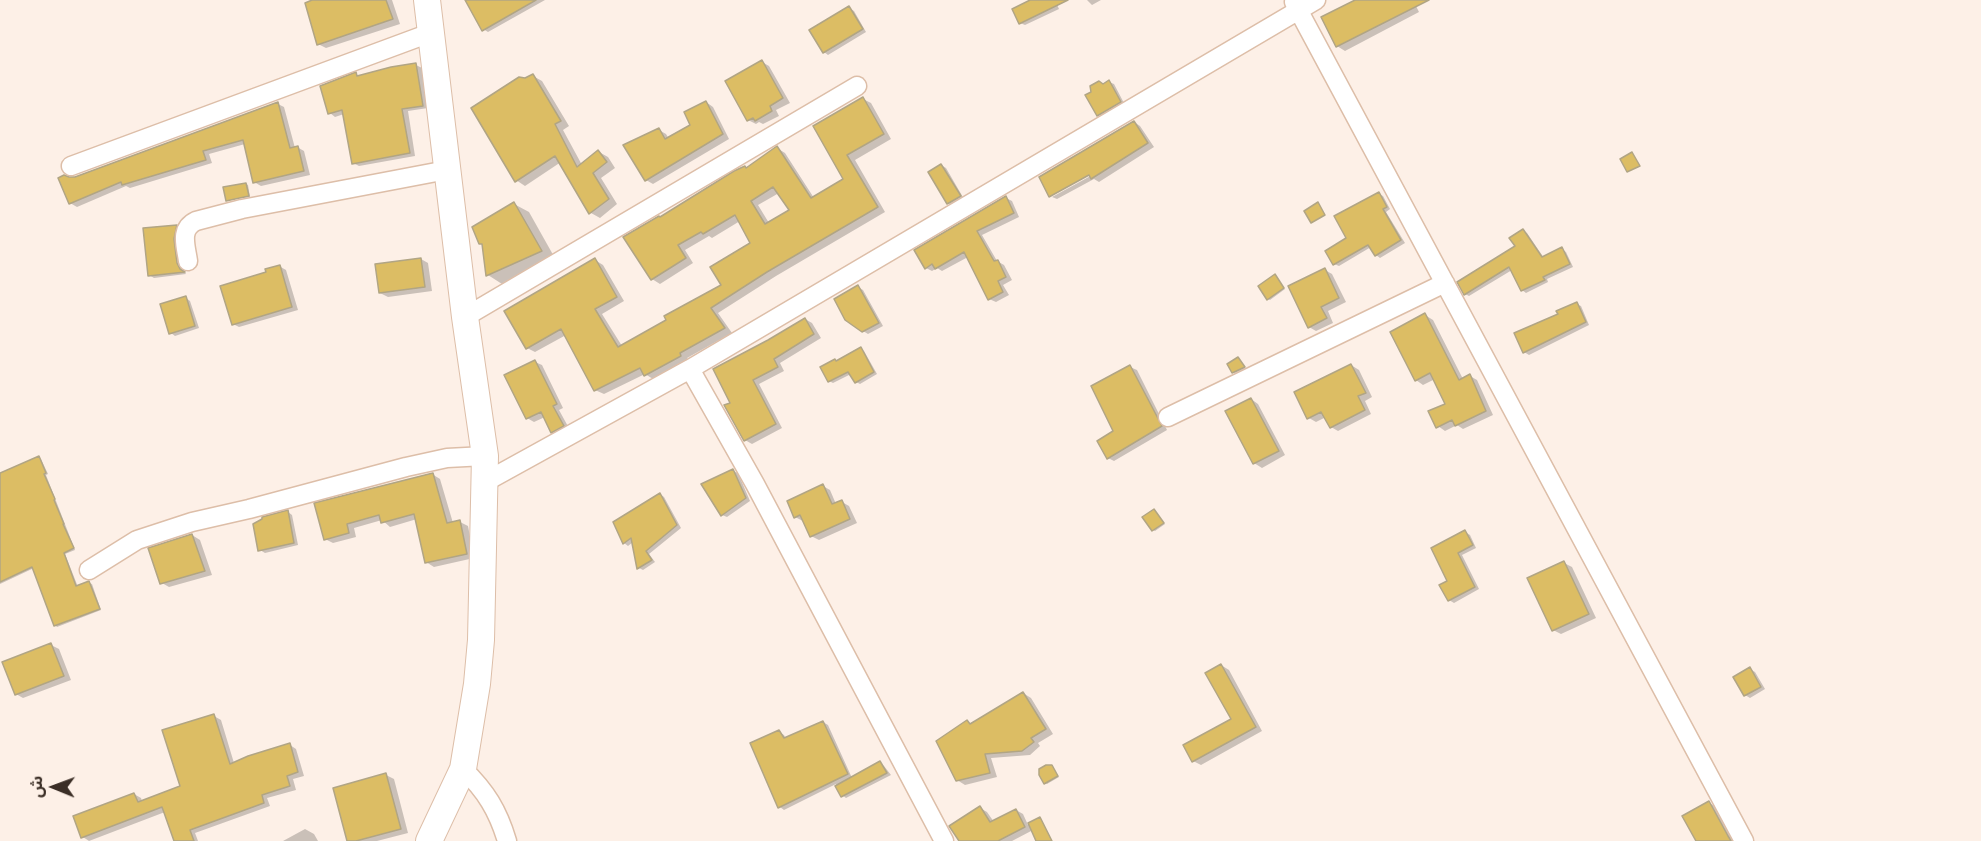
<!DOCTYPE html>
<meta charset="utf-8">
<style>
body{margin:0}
#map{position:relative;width:1981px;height:841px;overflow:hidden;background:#fdf0e7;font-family:"Noto Serif","Noto Sans Arabic",serif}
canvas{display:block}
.north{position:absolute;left:24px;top:757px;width:60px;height:60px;-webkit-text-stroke:4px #fdf0e7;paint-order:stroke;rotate:271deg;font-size:16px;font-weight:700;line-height:24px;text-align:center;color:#3b2e26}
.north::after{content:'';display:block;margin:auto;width:21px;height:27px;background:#3b2e26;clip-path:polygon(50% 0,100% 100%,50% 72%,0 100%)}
</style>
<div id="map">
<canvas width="1981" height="841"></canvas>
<div class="north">ش</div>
</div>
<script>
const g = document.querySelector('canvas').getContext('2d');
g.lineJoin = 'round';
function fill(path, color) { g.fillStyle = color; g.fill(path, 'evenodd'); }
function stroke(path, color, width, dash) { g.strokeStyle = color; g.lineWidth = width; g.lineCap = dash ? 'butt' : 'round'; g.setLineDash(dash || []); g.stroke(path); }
fill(new Path2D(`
 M317,0H392L400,24L326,48L318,44Z
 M466,0H545L488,32L483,29Z
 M1033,0H1055L1059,9L1025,25L1020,23Z
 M1087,0H1101L1092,5Z
 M1358,0H1413L1419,12L1345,51L1337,46Z
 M849,8L854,11L866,32L828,55L824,52Z
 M762,62L769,66L790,103L776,110L779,116L763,124L759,122L756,124L748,120Z
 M416,65L422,68L428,108L408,111L415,156L359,166L353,163L344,114L335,117L330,113L356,74L360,77Z
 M533,76L542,81L569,126L563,130L582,165L599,152L608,157L615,168L601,178L617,204L600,218L591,213L561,162L525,186L516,180L526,80Z
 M1109,82L1114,84L1125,105L1103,117L1098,115L1103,85Z
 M863,99L871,103L891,139L855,160L885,212L776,276L718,313L732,333L687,358L689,361L653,379L645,374L604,394L595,390L566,335L535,352L527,348L595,260L603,265L624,301L602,314L622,346L668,320L723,286L752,243L740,221L712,238L709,236L685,250L693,263L660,284L652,279L626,237L746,169L777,148L785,153L814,198L845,180L815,126ZM779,193L791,210L769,223L758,205Z
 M706,102L713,107L729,139L653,184L646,180L659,130L666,134L669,139L692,126Z
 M278,104L284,107L295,148L297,147L304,151L310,175L261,186L254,182L245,144L209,154L212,163L130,188L126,186L77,207L70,203L75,178Z
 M1134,122L1140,126L1154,147L1099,182L1094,179L1057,199L1052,197L1096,173L1094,170L1052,193V196L1050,195L1041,177Z
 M941,165L946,168L964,199L953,206L948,203Z
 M246,184L248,185L250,197L227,200Z
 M1379,194L1383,196L1390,209L1386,212L1405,243L1380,258L1376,255L1371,247L1339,266L1334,264L1348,239Z
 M1006,198L1012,201L1019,217L982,235L997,261L1004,265L1012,280L1003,285L1009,295L996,302L989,299L968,257L942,271L937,268L932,271L926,268Z
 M514,204L529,212L556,260L502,284L488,275L483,245L480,243Z
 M176,226L181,229V267L186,274L154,278L149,275Z
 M1523,231L1527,233L1544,258L1562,249L1566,252L1573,267L1547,279L1548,282L1526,293L1522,290L1512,270L1469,296L1465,294L1517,247Z
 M421,259L428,263L432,291L388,297L380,293Z
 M279,266L286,270L298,310L239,327L233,324L267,273Z
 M1325,270L1332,274L1346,302L1328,311L1333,323L1316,331L1309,327Z
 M1276,277L1285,289L1270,300L1268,299Z
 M858,287L863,290L883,326L868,334L863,331Z
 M186,298L190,301L199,328L175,336L171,333Z
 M1576,304L1581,306L1589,325L1529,355L1524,352L1560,315Z
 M1425,315L1433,320L1463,379L1470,376L1477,380L1493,415L1463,429L1457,425L1445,431L1438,426L1447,405L1435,379L1423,385L1416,380Z
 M805,319L812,323L821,338L780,363L784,371L759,384L782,428L752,444L745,440L732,403L769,341Z
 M861,349L864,351L877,374L860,384L856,382L851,374L833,383L829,381L837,362Z
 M1239,359L1245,369L1235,373L1233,372Z
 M535,362L542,365L563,408L559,410L570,430L559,436L552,432L545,417L534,422L527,418Z
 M1351,365L1359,370L1372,397L1365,401L1371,414L1338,431L1331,427L1326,417L1316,422L1309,418Z
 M1130,367L1137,370L1167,430L1114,461L1108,458Z
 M1251,399L1258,404L1285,455L1262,468L1254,463Z
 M38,457L41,459L48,474L46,475L75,550L65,554L78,587L89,583L92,584L101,610L57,627L55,625L34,568L0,584V474Z
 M733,471L738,473L750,501L727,517L722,515Z
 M432,474L440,479L453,523L460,522L468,526L474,558L434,567L426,562L417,519L390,527L382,520L354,528L356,537L333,543L325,539L316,504Z
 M823,486L830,490L836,504L842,502L849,506L857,523L819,540L811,536L803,521L795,517Z
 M660,494L664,497L681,528L649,554L655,562L643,570L639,568L633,542L628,546L624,543Z
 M1154,511L1165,524L1155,531L1153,530Z
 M288,512L292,515L298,545L265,553L260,550Z
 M1465,532L1470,535L1476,548L1462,555L1479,589L1454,603L1449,600V581L1433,549Z
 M192,535L200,540L212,575L169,587L162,583Z
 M1564,563L1572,567L1596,618L1561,634L1553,630Z
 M51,645L59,649L71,680L23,698L16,694Z
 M1221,665L1229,670L1262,731L1201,765L1193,761L1233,720Z
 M1750,669L1755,672L1765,689L1750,698L1745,695Z
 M1023,693L1031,698L1053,734L1038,743L1040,746L1030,755L991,758L997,777L965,785L957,780L968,722L972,725Z
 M214,716L221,720L234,763L290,745L296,749L304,776L293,779L296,790L267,798L270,806L195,833L198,841H176L165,812L89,841L83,837L134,794L141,798L142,801L181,787Z
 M823,722L828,725L852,778L880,763L884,766L891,775L846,798L842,795L836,784L784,810L780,807L779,732L784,735L786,739Z
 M1052,767L1059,777L1047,784L1045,783Z
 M386,775L394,779L408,833L377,841H348Z
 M1709,803L1717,807L1735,841H1698Z
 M980,808L987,812L994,822L1016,810L1023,814L1028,825L1040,819L1047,841H1038L1033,830L1012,841H961Z
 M305,829L314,834L318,841H283Z`), '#0003');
const building = new Path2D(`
 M312,0H386L393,19L317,45L305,3Z
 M465,0H536L482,31Z
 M1030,0H1068L1019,24L1012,9Z
 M1355,0H1429L1336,47L1321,17Z
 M849,6L863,29L823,53L809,30Z
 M762,60L783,98L770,106L772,111L755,121L753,118L747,121L725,81Z
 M416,63L423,106L402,109L410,153L352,164L342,110L328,114L320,86L356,72L357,76L391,67Z
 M533,74L561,121L555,124L577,167L598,150L607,162L593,173L609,199L589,214L555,156L515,182L471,108L519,77L525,78Z
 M1109,80L1121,102L1097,116L1085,95L1091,92L1090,86L1099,81L1103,84Z
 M863,97L884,134L847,155L878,207L767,272L711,308L725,328L680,353L681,356L644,376L640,368L594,391L561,329L526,349L504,311L595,258L617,297L595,309L618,347L666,320L664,316L721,285L710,267L750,243L735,215L703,234L701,232L678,245L686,258L651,280L623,237L659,216L660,217L734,171L745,166L746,168L777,146L811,198L843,179L813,126ZM773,187L789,210L765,224L751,201Z
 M706,101L723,134L645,181L623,145L659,128L665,139L690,125L684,112Z
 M278,102L290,148L298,146L304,171L253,183L243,140L203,151L206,160L122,185L121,182L69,204L58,178L64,175L69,177H75Z
 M1134,121L1148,143L1091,179L1089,175L1049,197L1039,177Z
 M1632,152L1640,166L1627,172L1620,159Z
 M941,164L961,196L947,204L928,172Z
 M246,183L249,196L226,201L223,187Z
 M1379,192L1387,207L1383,209L1401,240L1375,256L1368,245L1333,265L1325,251L1346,238L1334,216Z
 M1006,196L1014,213L977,231L994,261L998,260L1006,277L998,281L1003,292L988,300L964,252L935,269L932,264L925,269L914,250Z
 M514,202L542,251L486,276L482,244H479L472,227Z
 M1318,202L1325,215L1311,223L1304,211Z
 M177,225L174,239L177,263L180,269L185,272L148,276L143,228Z
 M1523,229L1542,257L1562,247L1570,264L1543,277L1545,280L1521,291L1509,267L1464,295L1457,282L1515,246L1509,238Z
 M421,258L425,287L379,293L375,264Z
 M280,265L292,307L232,325L220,286L266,272L265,269Z
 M1325,268L1339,298L1321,307L1327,318L1308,328L1288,286Z
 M1275,274L1284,288L1267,300L1258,286Z
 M858,285L879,323L862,332L845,320L834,299Z
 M186,296L195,326L169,334L160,304Z
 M1577,302L1586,322L1523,353L1514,333L1558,314L1556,311Z
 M1425,313L1459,380L1470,374L1486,411L1455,426L1452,420L1436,428L1428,411L1445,404L1430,373L1415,381L1390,332Z
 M805,318L814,334L774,359L778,367L753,380L776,424L744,441L724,405L730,403L713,369L768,340Z
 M861,347L874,372L855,383L848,372L828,382L820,367L835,359L836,361Z
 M1238,357L1245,367L1232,373L1227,364Z
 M535,360L557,404L553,406L564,426L551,433L541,412L526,419L504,375Z
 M1351,364L1366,393L1358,396L1365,410L1330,428L1321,412L1307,419L1294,392Z
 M1130,365L1162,426L1107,459L1097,441L1113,431L1091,386Z
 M1251,398L1279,451L1253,464L1225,411Z
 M39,456L46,473L44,474L55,499L54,500L64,524H63L74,548L64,553L76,586L89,581L100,609L54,626L32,567L0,582V473Z
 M733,469L746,498L721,516L701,484Z
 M433,473L447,523L460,520L467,554L425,563L414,514L381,523L379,515L347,524L349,533L324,540L314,503Z
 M823,484L832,504L842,500L850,519L810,537L800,515L794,518L787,501Z
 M660,493L677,525L646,551L652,560L637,569L631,538L623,544L613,522Z
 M1154,509L1164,523L1152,531L1142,517Z
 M288,510L294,543L258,551L253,524L262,519V517Z
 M1465,530L1473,545L1458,553L1475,587L1448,601L1439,585L1447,581L1431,548Z
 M192,534L205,571L160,584L148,548Z
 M1564,561L1589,614L1552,631L1527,578Z
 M51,643L64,676L15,695L2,662Z
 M1221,664L1256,727L1192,762L1183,745L1231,719L1205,673Z
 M1750,667L1761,687L1744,696L1733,677Z
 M1023,692L1046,729L1031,738L1034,742L1022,751L985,754L990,773L956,781L936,741L967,720L970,724Z
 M214,714L230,764L248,756L290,743L298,772L287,776L290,786L262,795L264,803L190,830L194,841H174L162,807L81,838L73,816L134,793L138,802L180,786L162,730Z
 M823,721L848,774L778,808L750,743L779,730L784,738Z
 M880,761L887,773L841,797L835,786Z
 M1046,765H1052L1058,776L1044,784L1039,775V769Z
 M386,773L401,829L356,841H347L333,788Z
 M1709,801L1728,836L1731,841H1696L1682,816Z
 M980,806L990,822L1016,809L1025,827L998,841H959L949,826Z
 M1040,817L1052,841H1036L1028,823Z`);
fill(building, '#dcbd64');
stroke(building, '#b1a584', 1.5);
const street = new Path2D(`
 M1294,2L1744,841
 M71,166L430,33
 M188,261C186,246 179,229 196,221L242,209L447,170
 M465,317L857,86
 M690,369L755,484L944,841
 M1168,417L1445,283
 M485,482L690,369L1316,0
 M89,570L137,540L192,522L249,509L406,467L447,458L485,456
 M463,769C486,791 498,811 507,841`);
const secondary = new Path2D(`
 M427,0L465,317L485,456L481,640L477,684L463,769L429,841`);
stroke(street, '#ddbea8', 21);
stroke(secondary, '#ddbea8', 28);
stroke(street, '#fff', 18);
stroke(secondary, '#fff', 26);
</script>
